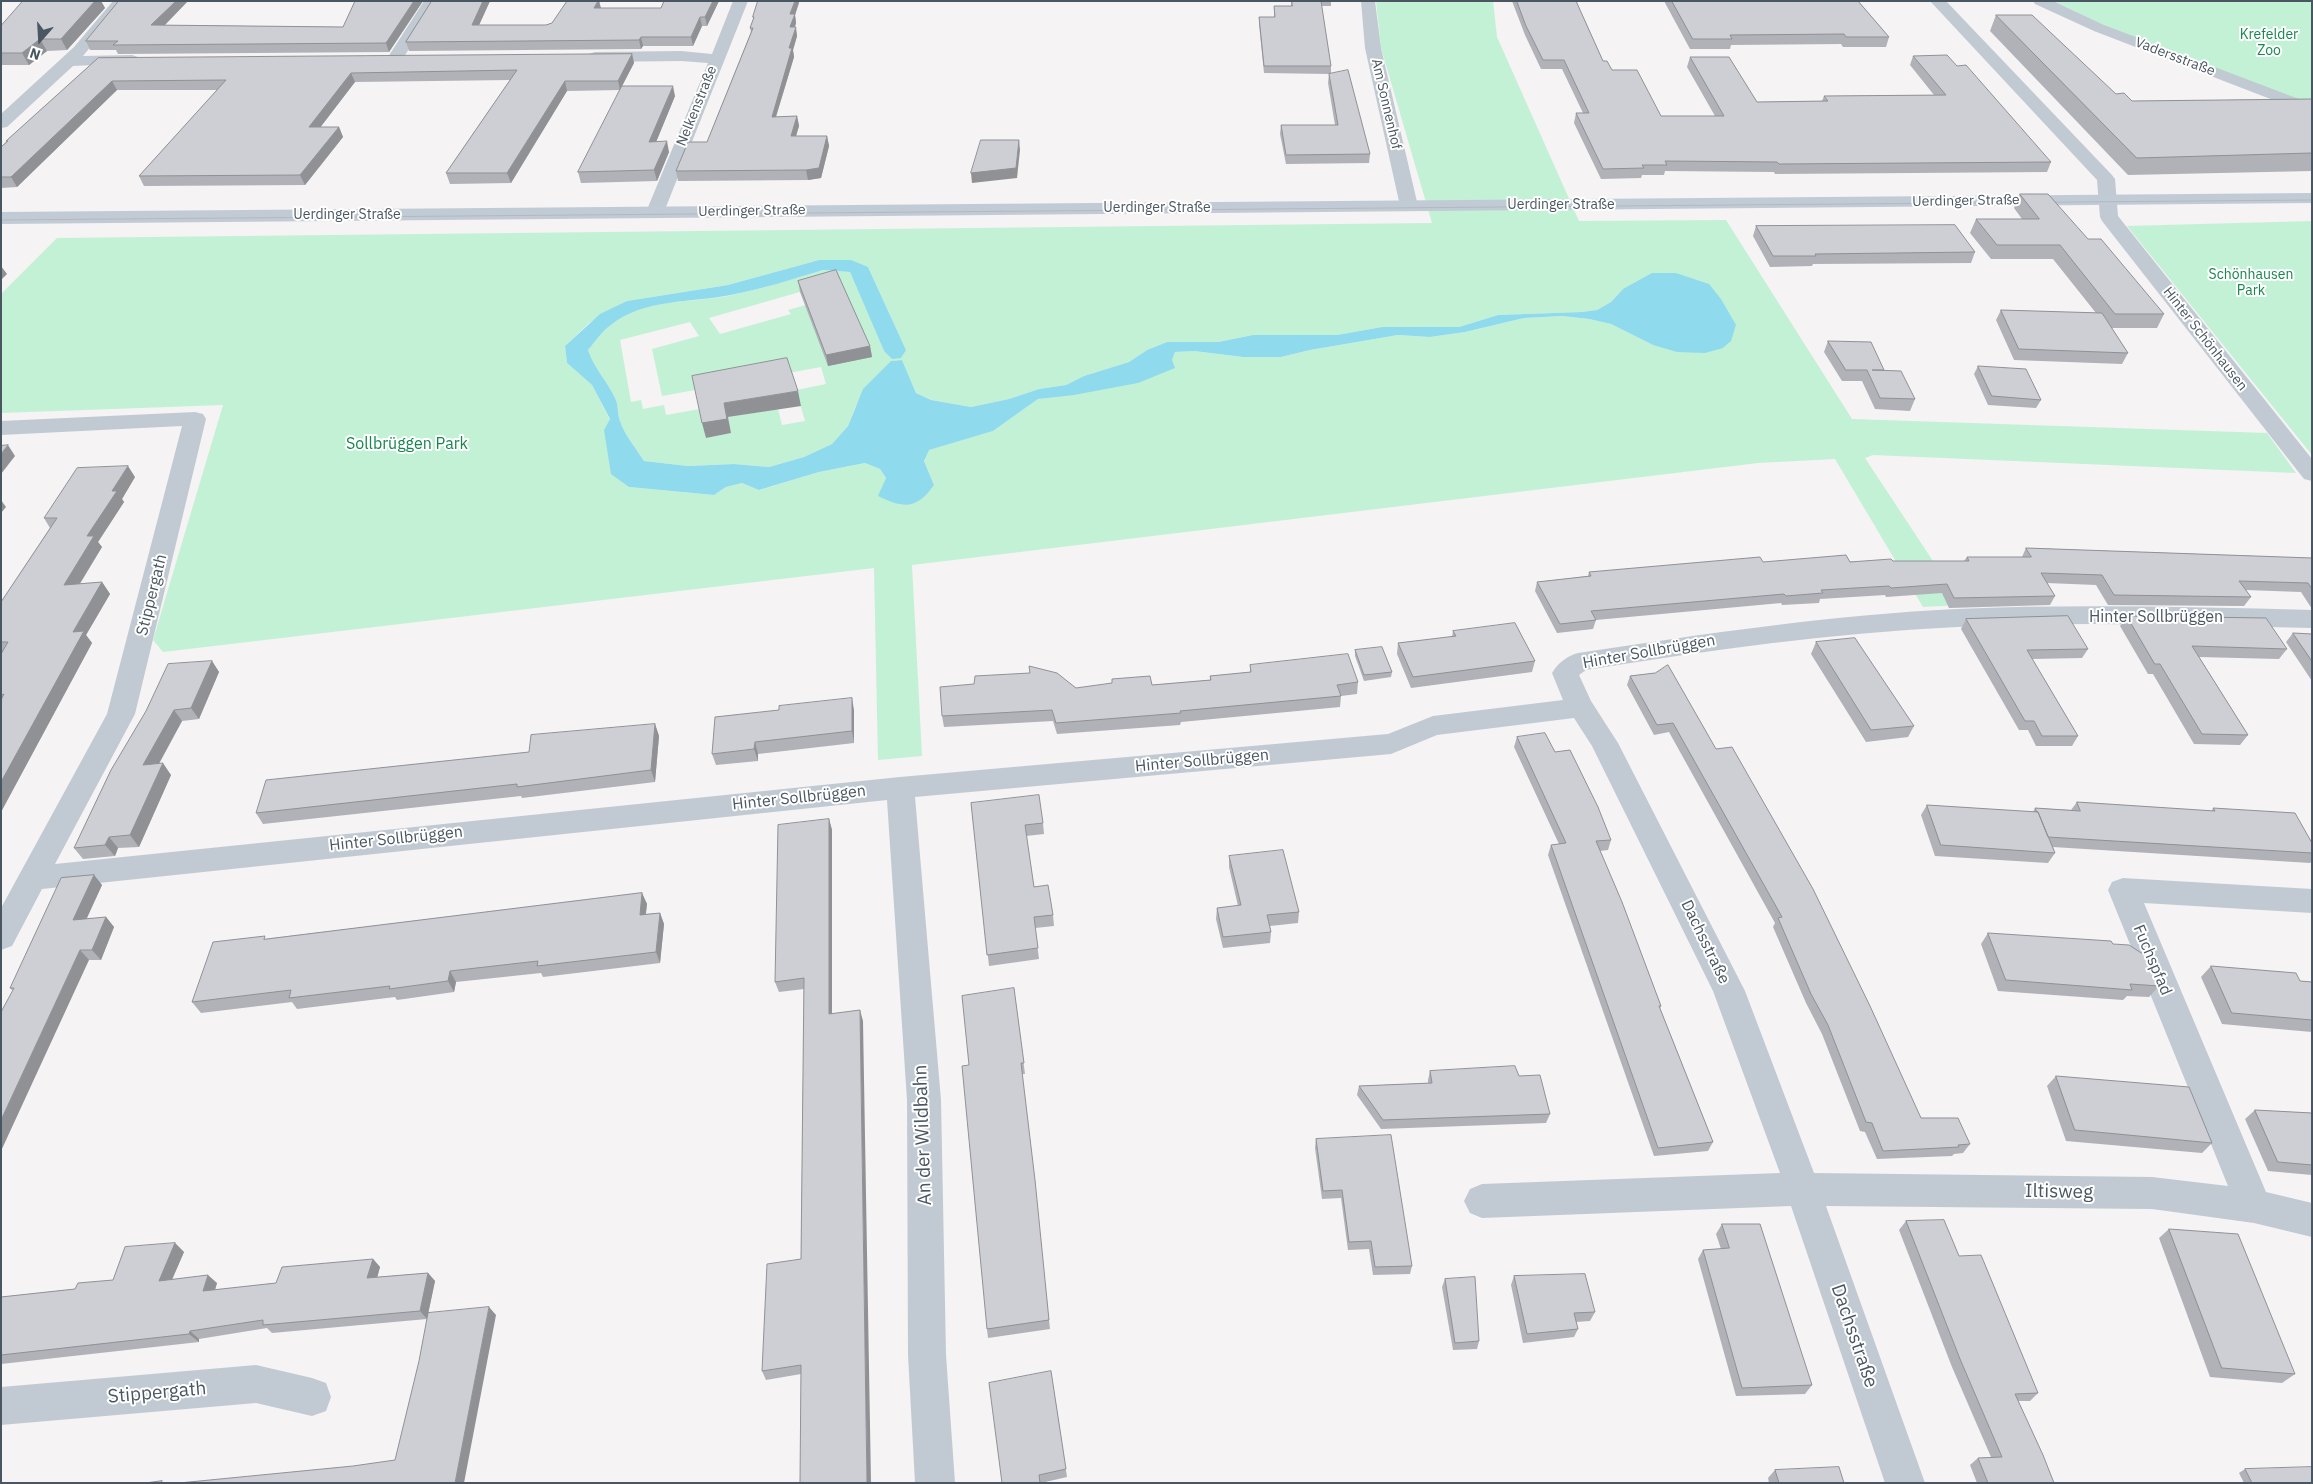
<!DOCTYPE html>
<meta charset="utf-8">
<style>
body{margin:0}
#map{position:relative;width:2313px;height:1484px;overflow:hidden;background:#f5f3f3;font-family:"IBM Plex Sans",sans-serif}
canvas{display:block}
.frame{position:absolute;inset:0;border:2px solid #4a5661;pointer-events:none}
.north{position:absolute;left:15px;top:15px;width:50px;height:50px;-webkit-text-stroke:4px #fff;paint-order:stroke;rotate:199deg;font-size:14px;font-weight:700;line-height:20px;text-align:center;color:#4a5661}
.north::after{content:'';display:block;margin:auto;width:18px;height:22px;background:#4a5661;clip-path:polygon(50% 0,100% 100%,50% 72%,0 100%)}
</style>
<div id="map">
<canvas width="2313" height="1484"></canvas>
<div class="frame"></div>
<div class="north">N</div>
</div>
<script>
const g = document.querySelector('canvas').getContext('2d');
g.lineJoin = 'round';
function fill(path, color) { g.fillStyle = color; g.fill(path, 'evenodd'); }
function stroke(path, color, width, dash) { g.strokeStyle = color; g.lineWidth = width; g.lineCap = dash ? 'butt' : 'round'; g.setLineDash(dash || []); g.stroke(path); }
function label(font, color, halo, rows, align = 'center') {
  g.font = font + ' "IBM Plex Sans",sans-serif'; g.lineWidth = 4; g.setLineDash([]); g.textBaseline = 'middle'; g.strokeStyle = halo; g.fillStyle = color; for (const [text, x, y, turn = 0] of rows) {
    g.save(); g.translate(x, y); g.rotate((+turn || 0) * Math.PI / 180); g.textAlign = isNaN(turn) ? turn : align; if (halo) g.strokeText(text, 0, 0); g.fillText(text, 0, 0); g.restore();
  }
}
fill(new Path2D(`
 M1376,1H1493L1497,37L1579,221L1726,220L1852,419L2267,433L2296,473L1873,455L1865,458L1962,605L1923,607L1835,459L1758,463L912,565L922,756L878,760L874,568L163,652L153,640L223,405L1,413V294L57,238L1432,223L1381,48ZM819,260L868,267L906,350L884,351L850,272L823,270C792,279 760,289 728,296C689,303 643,298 611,325C602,331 595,342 588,350C594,368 607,381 615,398C619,405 617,413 620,421C625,436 636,448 644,461L688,466L734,464L769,467L804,457L832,444L848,426L856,405L892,361L902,360L916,393L931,400L971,407L1009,399L1039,389L1066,385L1084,376L1129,362L1147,350L1167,342H1218L1253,335H1337L1382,327H1459L1498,315L1582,312L1597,310L1611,302L1623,289L1736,325L1730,341L1723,348L1653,345L1611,324L1589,319L1562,316L1524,318L1465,332L1430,337L1398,335L1310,350L1281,357H1243L1194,351L1175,352L1172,360L1104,389L1038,399L993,431L928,450L924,461L934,485L884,487L886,478L880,469L865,463L819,472L760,490L742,483L726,487L714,495L629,487L604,430L610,420L592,385L567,363L565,346L589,323L627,301L728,285ZM838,281L831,298L788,310L791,314L720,334L709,318ZM690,322L699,336L652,349L662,396L821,367L826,384L796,390L805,421L782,425L778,409L728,417L730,433L706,438L700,409L666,415L664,405L643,409L641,400L631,402L620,340Z
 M2053,1H2312V105L2112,29Z
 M2312,221V455L2127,226Z`), '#c3f1d5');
fill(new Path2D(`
 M819,260H851L868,267L906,350L901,358L892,359L884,351L850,272L823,270C793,279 762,289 731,295C692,303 644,298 611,325C602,331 595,342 588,350C594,368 607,381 615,398C619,405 617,413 620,421C625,436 636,448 644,461L688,466L734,464L769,467L804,457L832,444L848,426L863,389L891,361L902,360L916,393L931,400L971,407L1009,399L1039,389L1066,385L1084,376L1129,362L1147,350L1167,342H1218L1253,335H1337L1382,327H1459L1498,315L1582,312L1597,310L1611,302L1623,289L1652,273H1676L1709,284L1721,299L1736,325L1731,341L1723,348L1705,353L1677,352L1653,345L1611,324L1589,319L1562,316L1524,318L1465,332L1430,337L1398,335L1310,350L1281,357H1243L1194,351L1175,352L1172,360L1175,368L1138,383L1074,395L1038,399L993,431L929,450L924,461L934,485C917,509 905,509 878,496L886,478L880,469L865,463L819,472L759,490L742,483L726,487L714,495L629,487L611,474L604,430L610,419L592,385L567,363L565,346L600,314L627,301L728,285Z`), '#90daee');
fill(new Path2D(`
 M113,1H128L83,56L132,55L138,57L140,60L138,63L73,66L7,127L1,128V114L74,47Z
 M424,1H439L402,60H390L388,57Z
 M733,1H748L664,212L662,216L655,218L648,216L646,212L708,63L681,61L595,62L589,60L587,57L589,54L595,52L681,51L712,54Z
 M1361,1H1375L1381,48L1418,206L1416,210H1402L1400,206L1365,48Z
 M1930,1H1946L2112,175L2115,179L2118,216L2312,459V481L2304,479L2102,221L2100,217L2097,180Z
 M2033,1H2053L2104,25L2312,104V115L2094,31L2035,4Z
 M195,412L203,414L206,419L135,714L55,864L900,777L1388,734L1433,716L1563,700L1552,673C1558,663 1567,656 1578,653C1704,634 1830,615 1957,609C2075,604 2194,607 2312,610V628C2194,625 2075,621 1957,627C1832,633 1709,650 1586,670L1579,675L1591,701L1618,743L1745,991L1814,1173L2152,1177L2228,1186L2108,890L2112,882L2123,878L2312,889V913L2144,903L2266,1192L2312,1203V1237L2254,1223L2152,1209L1826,1206L1925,1483H1885L1791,1206L1482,1218L1470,1213L1464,1201L1470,1189L1482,1184L1780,1173L1713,991L1592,746L1574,718L1437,735L1391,754L915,797L941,1100L946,1355L955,1483H915L908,1355L907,1100L887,800L42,889L12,946L1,950V908L107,714L182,426L1,435V421Z
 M256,1365L312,1378L326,1383L331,1397L326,1411L312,1416L256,1403L1,1425V1387Z`), '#c1cad2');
fill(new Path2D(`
 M2312,193V203L1,224V212Z`), '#c1cbd6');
stroke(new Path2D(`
 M1,220L2312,200`), '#b5b8bd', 1);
fill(new Path2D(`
 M23,1H101L105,8L67,50L47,51L29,65H1V26Z
 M355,1H423L389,52L118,54L116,50H90L86,41L187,2L165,25L343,27Z
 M432,1H490L479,25H546L552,23L567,1H599L601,8H661L664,1H719L707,26H702L693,46H643L641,49L409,51L406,42Z
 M758,1H799L795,15L796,23L795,27L797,36L793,50L794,57L776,117L797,116L799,126L796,136H827L829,146L821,178L808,180L678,181L676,171L707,142L751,32L750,28L753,20V17Z
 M1291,1H1331V6H1321L1331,66V74L1264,73L1259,24V17H1274V6H1291Z
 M1512,1H1576L1603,61L1612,70L1661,116H1715L1687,67L1690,57L1757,102L1822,101L1824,96L1934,95L1910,65L1913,56L2051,162L2047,172L1775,174L1774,172L1665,171L1664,175H1642L1641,178L1601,179L1574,123L1576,113H1583L1562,69H1541L1525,35Z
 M1664,1H1858L1889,37L1886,47H1843L1841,44L1731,45L1730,49H1690Z
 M1996,15L2116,94L2132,101L2312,99V171L2128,175L1990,31Z
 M632,54L634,63L622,86L675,96L656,142L669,152L657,181L581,183L578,172L620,90L567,91L511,183L450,184L446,173L510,80L355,82L320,127H339L343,137L305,185L144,186L139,176L217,90H117L17,187L1,188V147L6,142V141L98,58Z
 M1329,74L1370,154L1369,163L1286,164L1280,134L1281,125H1335L1328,83Z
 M2020,194L2088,239L2164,314L2157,328H2112L2128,353L2122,364L2014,360L1996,320L2001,310L2096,313L2053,259H1991L1970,233L1976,219H2022L2014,208Z
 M1756,226L1975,252L1971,263L1813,264L1812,266L1770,267L1753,236Z
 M798,281L870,346L872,357L828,366L800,292Z
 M1828,341L1884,370L1915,399L1910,411L1875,409L1862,381H1842L1824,352Z
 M1978,366L2041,400L2036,408L1988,405L1974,374Z
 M135,477L122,499L124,502L98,542L102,547L80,584L102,582L110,594L86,635L92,643L1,812V602L50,528L44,518Z
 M2026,548L2312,558V609L2301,592L2246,590L2251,597L2244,606L2108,605L2096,585L2047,583L2055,596L2050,605L1949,608L1942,593L1886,597L1885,595L1820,599L1819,603L1782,605L1781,603L1596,620L1593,629L1557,633L1535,591L1537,582L1588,576L1589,572L1763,562L1964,561L1967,557H2022Z
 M2127,616L2287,649L2279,659L2199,657L2248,735L2240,745L2194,744L2153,674H2148L2120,626Z
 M1966,619L2088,649L2082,658L2032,659L2078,736L2072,746H2036L2028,730H2019L1961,629Z
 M1453,631L1535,661L1532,672L1411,688L1397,654L1398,643L1452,637Z
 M2293,633L2312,634V681L2286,642Z
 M1816,642L1914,726L1908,737L1866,742L1811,654Z
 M1355,650L1392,672L1391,677L1364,681L1355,656Z
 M212,661L219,672L199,719L182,721L159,764L171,775L139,847L118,848L115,856L83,859L74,848L111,770Z
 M1250,665L1358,682L1357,694L1341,696L1340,707L1181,722L1180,725L1057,734L1053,721L944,727L942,716L974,684L1030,673L1029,666L1076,688L1152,685L1210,680V676L1250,672Z
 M1655,673L1921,1118L1970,1144L1963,1153L1954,1154L1952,1156L1877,1159L1865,1132L1860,1131L1822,1034L1806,1003L1773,927L1775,923L1669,732L1654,735L1627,685L1630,676Z
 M854,710V743L758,754V761L716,765L712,754Z
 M655,724L659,736L655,782L522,798L521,796L263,824L256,813Z
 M1517,737L1555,752L1611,840L1608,850L1600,851L1661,1006L1660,1009L1713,1142L1708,1151L1654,1156L1548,855L1551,845L1559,844L1514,747Z
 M2077,802L2212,811L2213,808L2312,843V861L2310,863L2053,847L2055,853L2048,863L1935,856L1921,815L1927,805L2033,812L2035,808L2071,810Z
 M971,803L1043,823L1044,834L1026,836L1034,887L1053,915L1054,926L1035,928L1039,959L989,966Z
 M829,819L832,830V1013L863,1021L801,1374L766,1380L762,1371L801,1259L804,989L779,992L775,982Z
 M1229,856L1299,912L1298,923L1270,926L1271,932L1270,943L1223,948L1216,919L1217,908L1238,906L1229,867Z
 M94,875L102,885L86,919L106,917L114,927L101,960H89L12,990L10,988Z
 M642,893L647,904L646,914L660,913L664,924L660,963L543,977L541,973L456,982L454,992L397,1000L395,997L297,1009L292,1002L201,1013L192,1002L267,939Z
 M1988,933L2113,944L2159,986L2149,997L2127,996L2123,1000L1998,991L1981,944Z
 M2211,966L2300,981L2312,982V1032L2222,1024L2201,977Z
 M1014,988L1025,1074H1022L1050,1329L988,1338L987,1329L969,1065Z
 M1430,1071L1519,1076L1550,1114L1546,1123L1381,1129L1357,1095L1359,1086L1428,1083V1080Z
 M2056,1076L2212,1143L2202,1153L2066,1141L2047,1086Z
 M2255,1110L2312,1113V1175L2268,1171L2245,1119Z
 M1316,1139L1412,1266L1410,1274L1373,1275L1369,1249L1348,1250L1341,1198L1322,1199L1315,1148Z
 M1906,1221L1959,1256L2038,1393L2030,1401H2018L2054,1483H1977L1970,1465L1978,1458L1991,1457L1952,1367L1899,1230Z
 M1722,1224L1812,1385L1805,1394L1736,1396L1698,1259L1703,1250L1721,1249L1716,1234Z
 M2169,1229L2295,1374L2282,1383L2210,1377L2159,1238Z
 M175,1243L184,1252L172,1279L217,1283L215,1290L276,1283L373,1259L380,1267L377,1277L428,1273L435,1281L427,1319L272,1333L267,1328L199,1339V1342L1,1364V1297L75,1289L113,1280Z
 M1514,1276L1595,1312L1590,1321L1576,1322L1578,1329L1574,1337L1523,1343L1511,1285Z
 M1445,1279L1479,1341L1477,1349L1453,1350L1442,1287Z
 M1051,1371L1067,1477L1041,1483H1002Z
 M2245,1469L2312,1483H2244L2239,1473Z
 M1775,1470L1844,1483H1769L1768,1478Z`), '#b0b2b7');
fill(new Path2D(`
 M95,1H101L105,8L67,50L61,39Z
 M176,1H187V2L156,34L151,25Z
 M414,1H423L389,52L386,43Z
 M483,1H490L475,34L472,25Z
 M598,1H599L601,9L594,8Z
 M713,1H719L707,26L705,17Z
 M795,1H799V3L795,15L796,23L791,37L790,27V14Z
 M700,17L702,26L693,46L691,37Z
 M796,27L797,36L793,50L794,57L773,126L772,117L789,48Z
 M641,37L643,46L641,49L639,40Z
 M40,39L47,51L29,65L22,53Z
 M632,54L634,63L620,90L618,81Z
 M351,73L355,82L313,137L309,127Z
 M112,81L117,90L17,187L11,177Z
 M565,81L567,91L511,183L507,173Z
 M673,86L675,96L652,152L649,142Z
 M797,116L799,126L793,146L791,136Z
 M339,127L343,137L305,185L300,175Z
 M827,136L829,146L821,178L808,180L806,170Z
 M1019,140L1020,150L1017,178L972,183L971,173Z
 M667,141L669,152L657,181L654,170Z
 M1,266L7,274L1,280Z
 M870,346L872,357L828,366L826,355Z
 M798,391L801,406L728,417L731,433L706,438L702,423L724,403Z
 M8,445L15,456L1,474V454Z
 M128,466L135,477L122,499L124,502L98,542L102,547L72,596L64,585L87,536L112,491Z
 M1,500L6,507L1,513Z
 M102,582L110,594L86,635L92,643L1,812V782L73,632Z
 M212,661L219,672L199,719L191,708Z
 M852,698L854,710V743L852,731Z
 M174,710L182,721L152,776L143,765Z
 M655,724L659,736L655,782L651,770Z
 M755,742L758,754V761L754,749Z
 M163,763L171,775L139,847L130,835Z
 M829,819L832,830V1025L829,1014Z
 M109,837L118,848L115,856L105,845Z
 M94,875L102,885L82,929L73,920Z
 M642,893L647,904L644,926L640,915Z
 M660,913L664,924L660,963L656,952Z
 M106,917L114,927L101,960L92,950Z
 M80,950L89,960L1,1151V1120Z
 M450,971L456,982L454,992L448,981Z
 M860,1010L863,1021L871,1483H867Z
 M175,1243L184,1252L168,1289L159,1281Z
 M373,1259L380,1267L375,1286L367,1278Z
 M428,1273L435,1281L427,1319L420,1311Z
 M208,1275L217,1283L212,1300L203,1291Z
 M489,1307L496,1315L464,1483H455Z
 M190,1331L199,1339V1342L189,1334Z`), '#909195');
const building = new Path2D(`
 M23,1H95L61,39H40L22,53H1V26Z
 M119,1H176L151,25L343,27L355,1H414L386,43L113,45L118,41H86Z
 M432,1H483L472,25H546L552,23L567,1H598L594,8H661L664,1H713L705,17H700L691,37H641L639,40L406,42Z
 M758,1H795L790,14H795L790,27H796L789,48H792L772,117L797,116L791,136H827L819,168L806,170L676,171L688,142H707L753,28H750L754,17H753Z
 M1292,1H1321L1331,66H1264L1259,17H1275L1274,6H1292Z
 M1517,1H1576L1603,61H1607L1612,70H1637L1661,116H1724L1690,57H1729L1757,102L1828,101L1824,96L1946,95L1913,56L1947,55L1957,66L1966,65L2051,162L1779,164L1777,162L1665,161L1667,165H1642L1644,168L1603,169L1576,113H1589L1564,60H1543L1526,26Z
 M1672,1H1858L1889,37H1846L1844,34L1730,35L1732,39H1693Z
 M1996,15H2032L2116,94L2124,93L2132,101L2312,99V153L2137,158Z
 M632,54L618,81H565L507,173H446L517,70L351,73L309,127H339L300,175L139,176L226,80L112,81L11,177H1V147L8,141H6L98,58Z
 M1348,70L1370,154L1286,155L1281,125H1338L1329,74Z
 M622,86H673L649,142L667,141L654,170L578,172Z
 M981,140H1019L1016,168L971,173Z
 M2020,194H2048L2088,239H2101L2164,314H2115L2060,245H1997L1976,219H2039Z
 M1955,225L1975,252L1815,254L1816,256H1773L1756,226Z
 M836,270L870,346L826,355L798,281Z
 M2001,310L2102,313L2128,353L2019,349Z
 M1828,341L1871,342L1884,370H1872L1901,371L1915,399L1880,398L1867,370H1846Z
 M787,358L798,391L724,403L727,419L702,423L692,376Z
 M1978,366L2026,369L2041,400L1992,396Z
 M8,445L1,454V446Z
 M128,466L112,491H117L87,536H94L64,585L102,582L73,632L84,631L1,782V700L4,694L1,695V654L8,642H1V602L57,518H44L77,468Z
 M2026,548L2312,558V589L2308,583L2239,581L2251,597L2114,595L2102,575L2041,573L2055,596L1954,598L1947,584L1891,588L1889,586L1821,590L1823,593L1786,596L1784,594L1591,611L1596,620L1560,624L1537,582L1591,576L1589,572L1760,557L1763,562L1846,555L1850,562L1891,559L1893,561H1969L1967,557H2031Z
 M2068,616L2088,649L2027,650L2078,736H2042L2034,721H2025L1966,619Z
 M2127,616L2266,618L2287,649L2192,646L2248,735L2202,734L2160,664H2155Z
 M1515,623L1535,661L1413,677L1398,643L1456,636L1453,631Z
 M2293,633L2312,634V661Z
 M1855,638L1914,726L1871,730L1816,642Z
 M1382,647L1392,672L1364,675L1355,650Z
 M1348,654L1358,682L1337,685L1341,696L1180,711L1181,713L1056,723L1052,710L942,716L940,687L974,684L975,676L1030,673L1029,666L1057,673L1076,688L1112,683V679L1150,676L1152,685L1211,680L1210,676L1251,672L1250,665Z
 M212,661L191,708L174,710L143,765L163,763L130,835L109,837L105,845L74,848L111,770L146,711L168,664Z
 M1668,665L1716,749L1732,747L1813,889L1870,1006L1921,1118H1958L1970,1144L1958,1145L1959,1147L1883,1151L1872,1123L1866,1122L1828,1025L1811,994L1778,918L1782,917L1673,723L1657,725L1630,676L1655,673Z
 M852,698V731L755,742L754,749L712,754L715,717L779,710V706Z
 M655,724L651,770L517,787V784L256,813L266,780L529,752L531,735Z
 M1545,733L1555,752L1570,750L1598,807L1611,840L1596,841L1622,902L1661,1006H1659L1713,1142L1658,1148L1551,845L1566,843L1517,737Z
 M1039,795L1043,823L1025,825L1034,887L1048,885L1053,915L1034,917L1038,948L987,955L971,803Z
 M2077,802L2215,811L2213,808L2295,813L2312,843V853L2048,837L2038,812H2037L2035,808L2080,811Z
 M1927,805L2038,812L2055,853L1941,845Z
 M829,819V1014L860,1010L867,1483H800L801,1365L762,1371L767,1264L801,1259L804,978L775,982L778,825Z
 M1283,850L1299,912L1267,915L1271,932L1223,937L1217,908L1241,905L1229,856Z
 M94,875L73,920L106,917L92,950H80L1,1120V1012L14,988H10L61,878Z
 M642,893L640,915L660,913L656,952L537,966L538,961L450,971L448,981L389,989L390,986L289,998L291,990L192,1002L213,942L265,936L264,939Z
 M1988,933L2111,941L2113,944L2129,945L2146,956L2159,986L2130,984L2132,990L2006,980Z
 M2211,966L2296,973L2300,981L2312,982V1020L2232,1013Z
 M1014,988L1024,1063H1021L1035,1180L1049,1320L987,1329L962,1066L969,1065L962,996Z
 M1515,1066L1519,1076L1540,1075L1550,1114L1383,1120L1359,1086L1432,1083L1430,1071Z
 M2056,1076L2189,1087L2212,1143L2075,1130Z
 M2255,1110L2312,1113V1165L2278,1162Z
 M1391,1135L1412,1266L1375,1267L1371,1241L1349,1242L1342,1190L1323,1191L1316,1139Z
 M1944,1220L1959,1256L1981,1255L2038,1393L2015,1394L2043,1455L2054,1483H1988L1978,1458L2002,1457L1960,1359L1906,1221Z
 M1722,1224H1760L1812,1385L1742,1388L1703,1250L1729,1248Z
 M2169,1229L2238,1234L2295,1374L2222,1368Z
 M175,1243L159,1281L208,1275L203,1291L276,1283L282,1267L373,1259L367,1278L428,1273L420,1311L263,1325V1320L190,1331L189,1334L1,1355V1297L75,1289L78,1283L113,1280L125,1247Z
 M1585,1274L1595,1312L1574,1313L1578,1329L1527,1334L1514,1276Z
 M1475,1277L1479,1341L1455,1343L1445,1279Z
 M489,1307L455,1483H179L353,1466L395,1460L419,1361L428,1313Z
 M1051,1371L1066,1469L1039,1475L1040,1483H1002L989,1383Z
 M1839,1467L1844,1483H1779L1775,1470Z
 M2312,1467V1483H2252L2245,1469Z
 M162,1481L161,1483H146Z`);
fill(building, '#cdcfd5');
stroke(building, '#909195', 1);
label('14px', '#17864f', '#fff', [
 ["Krefelder",2269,35],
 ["Zoo",2269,51],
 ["Schönhausen",2251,275],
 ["Park",2251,291]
]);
label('14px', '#4a5661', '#fff', [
 ["Vadersstraße",2175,57,21],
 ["Am Sonnenhof",1386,104,77],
 ["Nelkenstraße",697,106,-68],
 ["Uerdinger Straße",1966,201,-1],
 ["Uerdinger Straße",1561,205],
 ["Uerdinger Straße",1157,208],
 ["Uerdinger Straße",752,211,-1],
 ["Uerdinger Straße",347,215],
 ["Hinter Schönhausen",2205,339,52]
]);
label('16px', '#17864f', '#fff', [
 ["Sollbrüggen Park",407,444]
]);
label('16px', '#4a5661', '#fff', [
 ["Stippergath",152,595,-76],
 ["Hinter Sollbrüggen",2156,617],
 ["Hinter Sollbrüggen",1649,652,-10],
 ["Hinter Sollbrüggen",1202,761,-5],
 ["Hinter Sollbrüggen",799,798,-6],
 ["Hinter Sollbrüggen",396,839,-6],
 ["Dachsstraße",1705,942,64],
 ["Fuchspfad",2152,960,67]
]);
label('19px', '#4a5661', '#fff', [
 ["An der Wildbahn",923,1135,-92],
 ["Iltisweg",2059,1192,1],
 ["Dachsstraße",1854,1336,71],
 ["Stippergath",157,1393,-5]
]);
</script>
